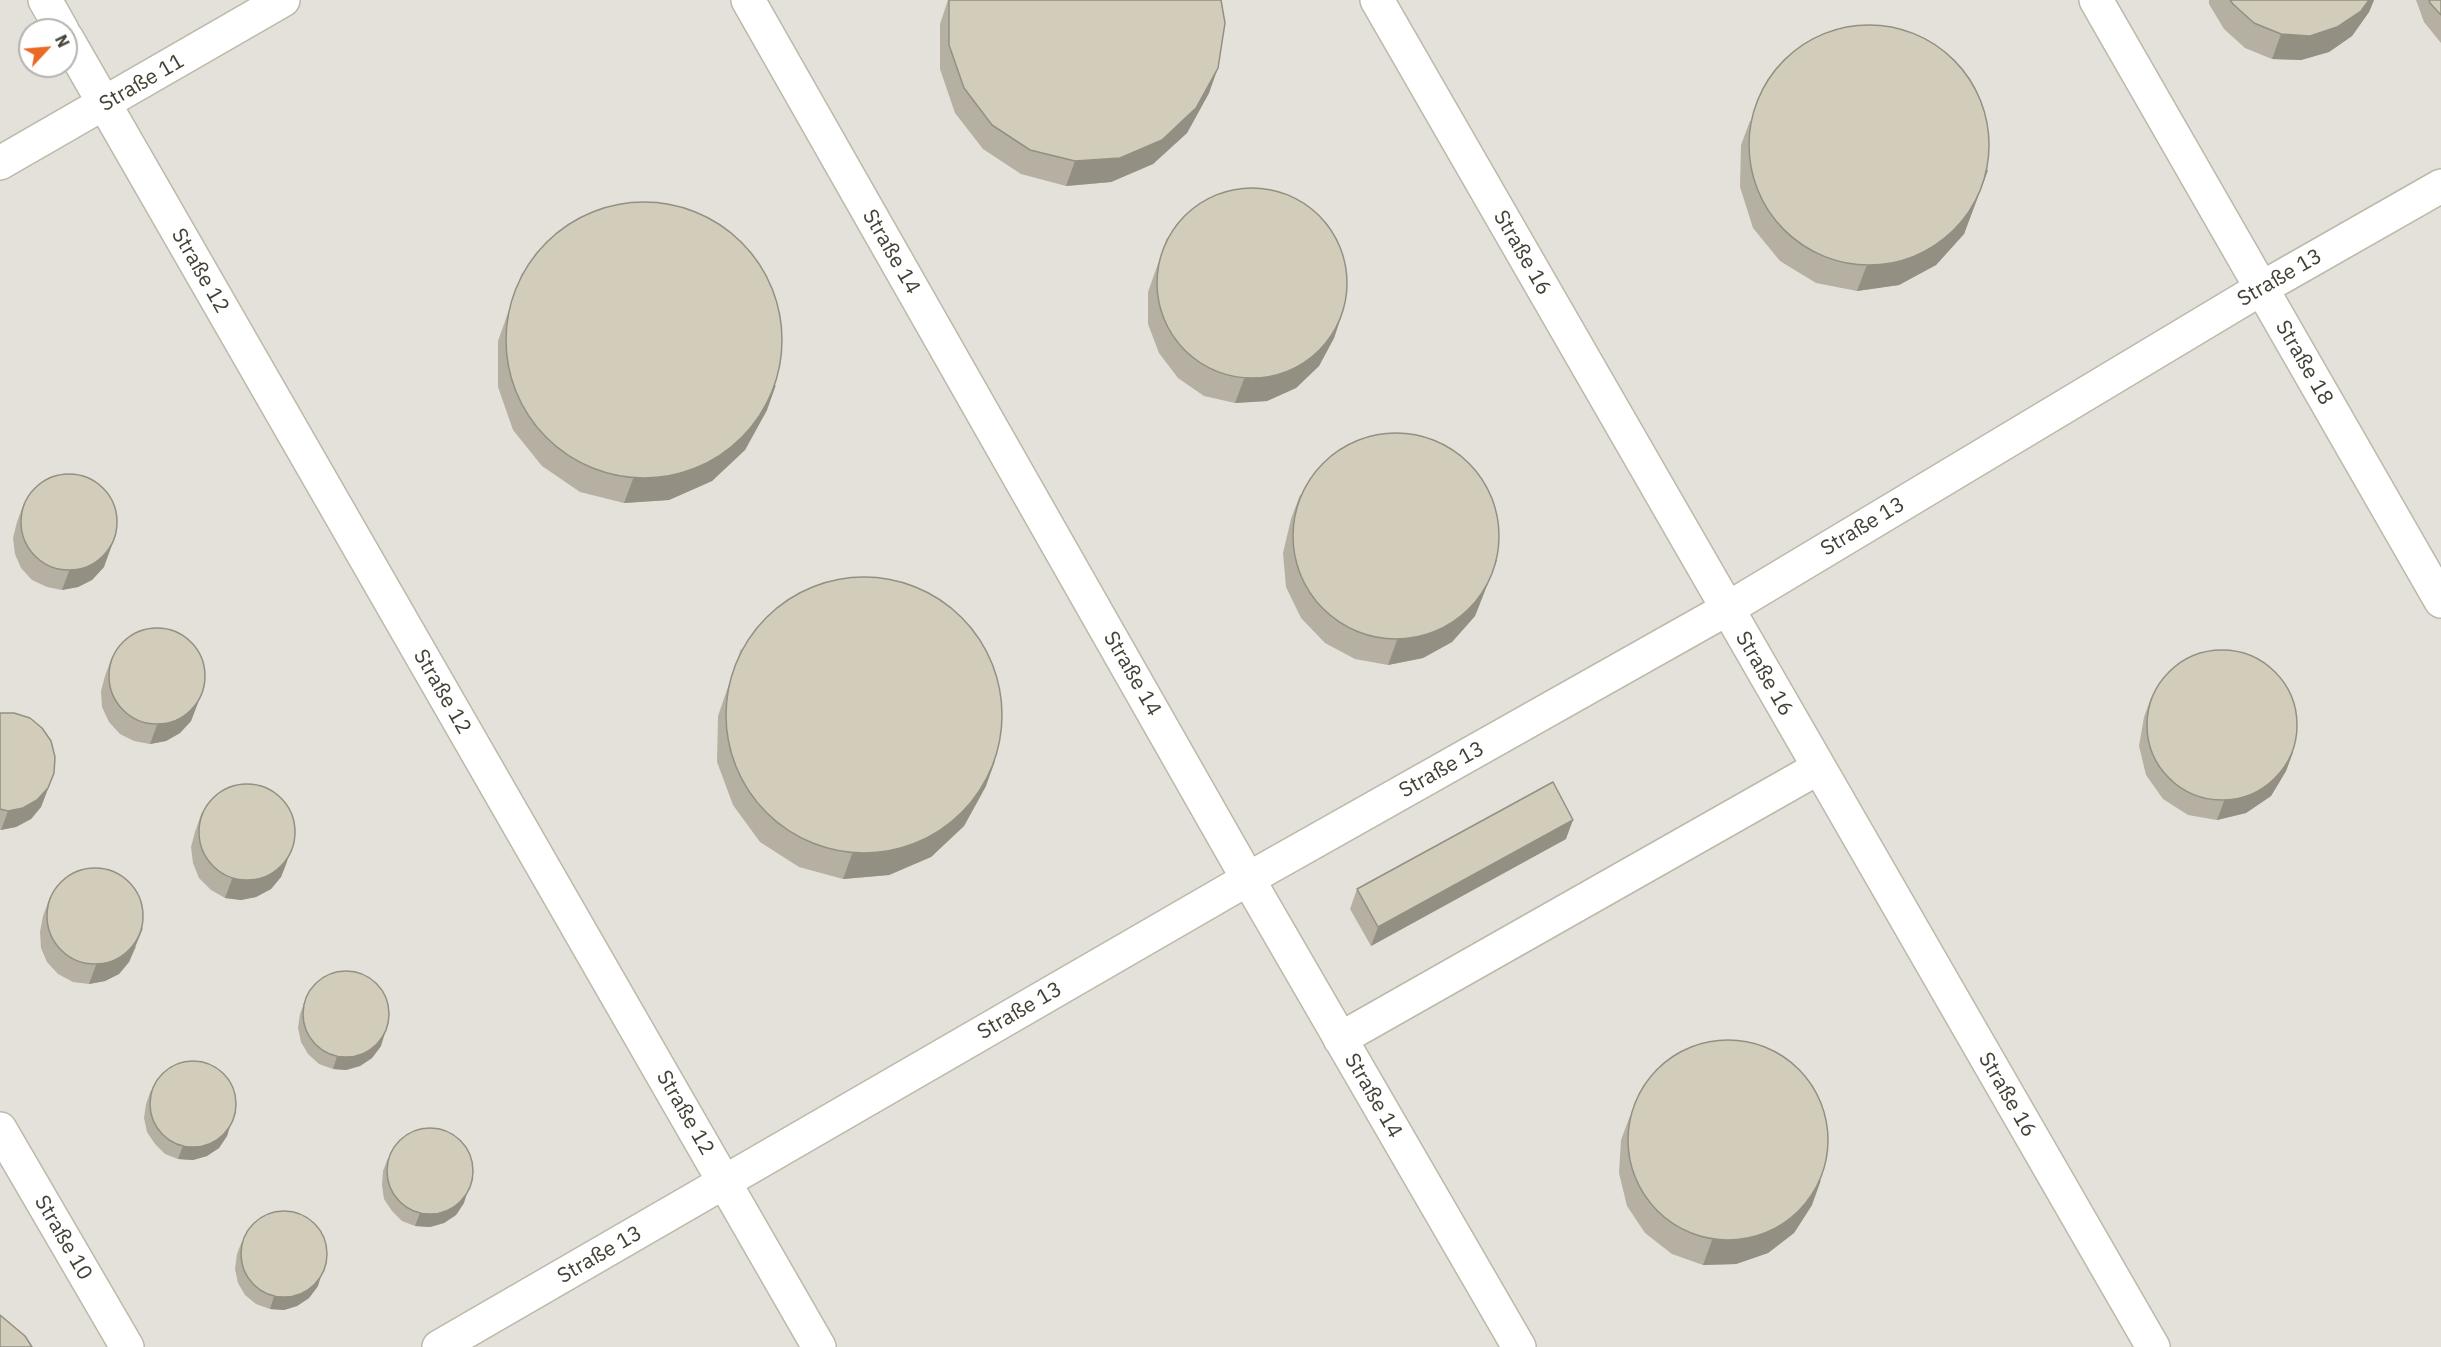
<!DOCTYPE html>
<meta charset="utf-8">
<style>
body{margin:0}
#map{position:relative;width:2441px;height:1347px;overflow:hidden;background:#f1f0e5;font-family:"IBM Plex Sans",sans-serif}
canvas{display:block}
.north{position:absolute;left:18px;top:18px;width:60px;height:60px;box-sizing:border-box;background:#fff;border:2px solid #b4b3ae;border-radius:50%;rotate:64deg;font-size:16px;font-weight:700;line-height:24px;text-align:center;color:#434035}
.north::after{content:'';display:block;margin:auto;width:21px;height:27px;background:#ea6924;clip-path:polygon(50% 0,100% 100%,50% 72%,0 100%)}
</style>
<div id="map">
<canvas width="2441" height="1347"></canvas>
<div class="north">N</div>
</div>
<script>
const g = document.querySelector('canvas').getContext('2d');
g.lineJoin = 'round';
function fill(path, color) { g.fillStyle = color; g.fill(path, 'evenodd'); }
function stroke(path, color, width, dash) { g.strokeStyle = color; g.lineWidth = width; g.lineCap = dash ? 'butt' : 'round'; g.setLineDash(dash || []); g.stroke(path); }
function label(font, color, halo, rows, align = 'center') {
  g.font = font + ' "IBM Plex Sans",sans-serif'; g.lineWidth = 4.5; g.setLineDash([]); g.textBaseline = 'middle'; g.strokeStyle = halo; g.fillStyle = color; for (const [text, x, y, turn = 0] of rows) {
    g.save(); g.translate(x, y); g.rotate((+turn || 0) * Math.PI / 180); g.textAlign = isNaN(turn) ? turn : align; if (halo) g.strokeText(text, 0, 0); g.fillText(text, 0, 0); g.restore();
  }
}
fill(new Path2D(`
 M0,0H2441V1347H0ZM30,30H66V66H30Z`), '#e3e1da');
const minor = new Path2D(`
 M45,0L62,30
 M748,0L1248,879L1519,1347
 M1377,0L2153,1347
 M2096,0L2441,601
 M66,37L819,1347
 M0,163L283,0
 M1340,1039L1818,768
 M0,1129L127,1347
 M439,1347L1248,879L1727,609L2262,288L2441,186`);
stroke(minor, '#bcb9a9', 36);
stroke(minor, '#fff', 33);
fill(new Path2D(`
 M948,0H1221L1209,93L1187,133L1153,164L1111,182L1066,186L1021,174L983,149L955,113L940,69V24Z
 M2209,0H2374L2369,12L2352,36L2329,52L2301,60L2272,59L2245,48L2224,29L2209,4Z
 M2416,0H2441V43L2424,22Z
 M1750,121L1988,170L1964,234L1936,265L1899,285L1857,291L1816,283L1780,261L1753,228L1740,187L1741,145Z
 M1167,238L1342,314L1334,338L1319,366L1296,388L1267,401L1235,403L1204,396L1178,378L1159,353L1148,324V292Z
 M522,273L767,410L745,450L712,481L669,500L624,503L580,492L542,466L513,430L498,387V341Z
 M1300,495L1497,560L1475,616L1452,642L1423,658L1388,665L1355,659L1325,643L1301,618L1286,587L1283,553L1291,519Z
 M24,503L104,567L92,580L78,587L62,590L47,587L32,580L21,568L15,554L13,538L17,522Z
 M741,649L986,786L964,826L931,857L889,875L843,879L799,867L760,842L733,805L717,762L718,716Z
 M112,657L204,687L191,721L180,733L166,741L150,744L134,741L120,734L109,722L102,707L101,691L105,676Z
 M2151,698L2293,752L2286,771L2271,796L2246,813L2217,820L2188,815L2163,799L2146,775L2139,746L2144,717Z
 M0,713L54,773L41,807L31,819L16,827L0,830Z
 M202,812L287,862L281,877L271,889L256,897L241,900L225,898L211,890L199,878L193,863L191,847L195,832Z
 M1566,839L1371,946L1350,909L1357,889Z
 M50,897L136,947L129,962L119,974L105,981L89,984L73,982L58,974L47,962L41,948L40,932L43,916Z
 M305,1001L381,1046L372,1058L360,1066L346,1070L333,1069L319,1064L308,1054L301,1042L298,1028L300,1014Z
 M151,1090L231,1123L227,1136L219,1148L207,1156L193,1160L178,1159L165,1154L155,1144L147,1132L144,1118L146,1104Z
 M1630,1116L1812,1205L1794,1233L1768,1253L1736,1264L1703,1265L1672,1254L1645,1233L1627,1206L1619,1173L1621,1140Z
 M388,1158L464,1203L456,1215L444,1223L430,1227L415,1226L402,1221L392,1211L384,1199L382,1185L383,1171Z
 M242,1241L318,1286L309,1298L297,1306L284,1310L270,1309L256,1304L245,1295L238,1283L235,1269L237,1254Z`), '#b5b0a1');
fill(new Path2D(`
 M2369,0H2374L2369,12L2352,36L2329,52L2301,60L2272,59L2281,34Z
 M1218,68L1209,93L1187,133L1153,164L1111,182L1066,186L1075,161Z
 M1988,170L1964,234L1936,265L1899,285L1857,291L1866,267Z
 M1342,314L1334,338L1319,366L1296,388L1267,401L1235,403L1244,379Z
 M776,385L767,410L745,450L712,481L669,500L624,503L633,479Z
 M116,534L104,567L92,580L78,587L62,590L69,571Z
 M1497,560L1475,616L1452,642L1423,658L1388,665L1397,640Z
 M204,687L191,721L180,733L166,741L150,744L157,725Z
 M2293,752L2286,771L2271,796L2246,813L2217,820L2224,801Z
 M995,761L986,786L964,826L931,857L889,875L843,879L852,854Z
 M54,773L41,807L31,819L16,827L1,830L8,811Z
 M1573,820L1566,839L1371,946L1378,927Z
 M294,843L281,877L271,889L256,897L241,900L225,898L232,879Z
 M143,928L129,962L119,974L105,981L89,984L96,965Z
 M385,1033L381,1046L372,1058L360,1066L346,1070L333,1069L337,1056Z
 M231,1123L227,1136L219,1148L207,1156L193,1160L178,1159L183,1146Z
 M1821,1180L1812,1205L1794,1233L1768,1253L1736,1264L1703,1265L1712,1240Z
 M468,1190L464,1203L456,1215L444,1223L430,1227L415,1226L420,1213Z
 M322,1273L318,1286L309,1298L297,1306L284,1310L270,1309L274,1296Z`), '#939083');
const building = new Path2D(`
 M949,0H1221L1225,23L1218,68L1196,108L1162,140L1120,158L1075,161L1030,150L992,125L964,88L949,45Z
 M2230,0H2369L2361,11L2337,27L2310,36L2281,34L2254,23L2233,4Z
 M2429,0H2441V15L2430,3Z
 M1749 145a120 120 0 1 1 240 0a120 120 0 1 1-240 0Z
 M1157 283a95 95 0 1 1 190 0a95 95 0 1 1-190 0Z
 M506 340a138 138 0 1 1 276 0a138 138 0 1 1-276 0Z
 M1293 536a103 103 0 1 1 206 0a103 103 0 1 1-206 0Z
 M21 522a48 48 0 1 1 96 0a48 48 0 1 1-96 0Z
 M726 715a138 138 0 1 1 276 0a138 138 0 1 1-276 0Z
 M109 676a48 48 0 1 1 96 0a48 48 0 1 1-96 0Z
 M2147 725a75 75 0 1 1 150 0a75 75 0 1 1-150 0Z
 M0,713H14L30,718L42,728L51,741L55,757L54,773L48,788L37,800L23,808L8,811L0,809Z
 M1553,782L1573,820L1378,927L1357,889Z
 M199 832a48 48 0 1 1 96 0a48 48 0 1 1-96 0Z
 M47 916a48 48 0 1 1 96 0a48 48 0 1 1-96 0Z
 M303 1014a43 43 0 1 1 86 0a43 43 0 1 1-86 0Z
 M1628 1140a100 100 0 1 1 200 0a100 100 0 1 1-200 0Z
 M150 1104a43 43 0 1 1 86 0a43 43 0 1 1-86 0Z
 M387 1171a43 43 0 1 1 86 0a43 43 0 1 1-86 0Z
 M241 1254a43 43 0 1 1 86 0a43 43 0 1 1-86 0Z
 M0,1315L25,1336L32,1347H0Z`);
fill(building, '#d2cdbb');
stroke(building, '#939083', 1.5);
label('21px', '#434035', '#fff', [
 ["Straße 11",142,83,-30],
 ["Straße 14",891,252,60],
 ["Straße 16",1522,253,60],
 ["Straße 12",200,271,60],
 ["Straße 13",2280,278,-30],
 ["Straße 18",2304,363,60],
 ["Straße 13",1863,527,-31],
 ["Straße 14",1132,674,60],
 ["Straße 16",1764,674,60],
 ["Straße 12",442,692,60],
 ["Straße 13",1442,770,-29],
 ["Straße 13",1020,1011,-30],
 ["Straße 16",2007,1095,60],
 ["Straße 14",1373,1096,60],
 ["Straße 12",685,1113,60],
 ["Straße 10",63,1238,60],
 ["Straße 13",600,1255,-30]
]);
</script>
